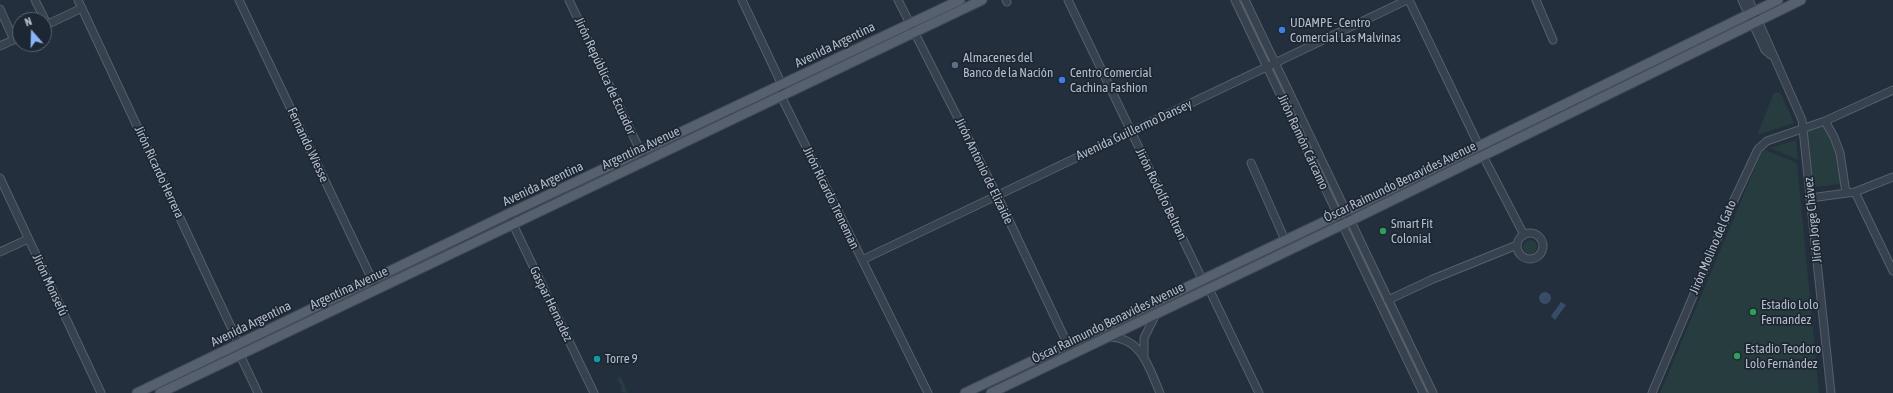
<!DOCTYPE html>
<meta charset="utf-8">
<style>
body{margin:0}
#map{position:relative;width:1893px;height:393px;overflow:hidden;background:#242f3e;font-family:"Asap Condensed",sans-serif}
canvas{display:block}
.north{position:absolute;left:12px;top:12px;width:40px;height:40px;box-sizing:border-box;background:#1d2633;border:1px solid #59626f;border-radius:50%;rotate:340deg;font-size:11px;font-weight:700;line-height:16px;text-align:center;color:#b4bcc9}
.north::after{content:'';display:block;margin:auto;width:14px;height:18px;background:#8ab4f8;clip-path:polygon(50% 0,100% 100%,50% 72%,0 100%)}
</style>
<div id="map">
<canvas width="1893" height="393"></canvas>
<div class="north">N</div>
</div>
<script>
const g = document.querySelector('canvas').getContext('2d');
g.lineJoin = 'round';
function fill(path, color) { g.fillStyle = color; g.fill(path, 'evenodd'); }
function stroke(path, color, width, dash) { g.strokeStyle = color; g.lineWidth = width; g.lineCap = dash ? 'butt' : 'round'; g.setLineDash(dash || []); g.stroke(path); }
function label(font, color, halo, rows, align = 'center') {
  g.font = font + ' "Asap Condensed",sans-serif'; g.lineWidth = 3.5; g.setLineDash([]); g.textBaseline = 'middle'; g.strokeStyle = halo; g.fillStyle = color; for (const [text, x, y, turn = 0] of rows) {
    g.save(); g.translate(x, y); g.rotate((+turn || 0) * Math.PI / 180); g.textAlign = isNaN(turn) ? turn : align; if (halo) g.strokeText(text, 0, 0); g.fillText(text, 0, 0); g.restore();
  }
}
fill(new Path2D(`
 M1780,92L1794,123L1757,135L1774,93Z
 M1825,124L1837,150L1841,184L1816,187L1812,181L1807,133L1808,129Z
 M1796,140L1798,160L1770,148Z
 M1763,149L1797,163L1819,393H1660Z
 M1523 247a7 7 0 1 1 14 0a7 7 0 1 1-14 0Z
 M621,377L628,393L621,392L622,387L617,379Z`), '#263c3f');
fill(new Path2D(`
 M1539 298a6 6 0 1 1 12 0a6 6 0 1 1-12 0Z
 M1561,302L1566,305L1555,320L1551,316Z`), '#394c67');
const minor = new Path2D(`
 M35,0L47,24
 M78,0L239,344
 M239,0L377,290
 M569,0L645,161
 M742,0L782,85L781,96L928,393
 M898,0L997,195L1067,343
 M1006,0L1007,2
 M1068,0L1202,279
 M1235,0L1423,393
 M1245,0L1433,393
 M1409,0L1479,146
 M1536,0L1553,40
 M1742,0L1765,50L1771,55
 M1749,0L1802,120L1831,393
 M0,9L14,40
 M44,26L82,8
 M0,46L20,37
 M1825,121L1834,137L1840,153L1846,193
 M1483,156L1524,235
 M1251,163L1285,240
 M0,178L101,393
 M1855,192L1893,271
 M1810,198L1855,192L1893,177
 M508,214L594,393
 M1517 246a13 13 0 1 1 26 0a13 13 0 1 1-26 0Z
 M0,252L28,239
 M862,260L1407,0
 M1209,289L1259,393
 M1388,300L1433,279L1517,245
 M1110,337C1142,338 1149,368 1160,393
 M240,355L258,393
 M1144,355V338L1156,314
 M1652,393L1733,202L1758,149L1767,141L1825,121L1893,90`);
const major = new Path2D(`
 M137,393L508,214L960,0
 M160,393L982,0
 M965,393L1338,215L1778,0
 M991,393L1350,221L1801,0`);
stroke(minor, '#565f6c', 9);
stroke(major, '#414a57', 11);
stroke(minor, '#38414e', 7);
stroke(major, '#56606e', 9);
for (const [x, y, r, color] of [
 [1282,30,4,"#3f7fe0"],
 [955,65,4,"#5c6f8a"],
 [1062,80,4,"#3f7fe0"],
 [1383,231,4,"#2e9e5b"],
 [1753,312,4,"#2e9e5b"],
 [1737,356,4,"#2e9e5b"],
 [597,359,4,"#0f9aa8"]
]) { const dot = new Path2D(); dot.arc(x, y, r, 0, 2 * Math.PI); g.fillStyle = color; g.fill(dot); stroke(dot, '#1d2633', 1.5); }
label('13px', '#b4bcc9', '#1d2633', [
 ["UDAMPE - Centro",1290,23],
 ["Comercial Las Malvinas",1290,38],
 ["Almacenes del",963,58],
 ["Banco de la Nación",963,73],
 ["Centro Comercial",1070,73],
 ["Cachina Fashion",1070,88],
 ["Smart Fit",1391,224],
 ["Colonial",1391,239],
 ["Estadio Lolo",1761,305],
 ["Fernandez",1761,320],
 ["Estadio Teodoro",1745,349],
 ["Lolo Fernández",1745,364],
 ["Torre 9",605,359]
], 'left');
label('13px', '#b4bcc9', '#1d2633', [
 ["Avenida Argentina",835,45,-26],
 ["Jirón República de Ecuador",605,76,65],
 ["Avenida Guillermo Dansey",1134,130,-25],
 ["Jirón Ramón Cárcamo",1303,142,65],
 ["Fernando Wiesse",308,145,65],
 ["Argentina Avenue",641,148,-25],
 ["Jirón Antonio de Elizaide",984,171,64],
 ["Jirón Ricardo Herrera",159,172,65],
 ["Óscar Raimundo Benavides Avenue",1400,182,-26],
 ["Avenida Argentina",543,184,-25],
 ["Jirón Rodolfo Beltran",1161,194,64],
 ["Jirón Ricardo Treneman",831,198,64],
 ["Jirón Jorge Chávez",1813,220,-96],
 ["Jirón Molino del Gato",1713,247,-67],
 ["Jirón Monsefú",50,285,65],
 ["Argentina Avenue",349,288,-25],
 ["Gaspar Hernadez",551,304,64],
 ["Óscar Raimundo Benavides Avenue",1108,323,-26],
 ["Avenida Argentina",251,324,-26]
]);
</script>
